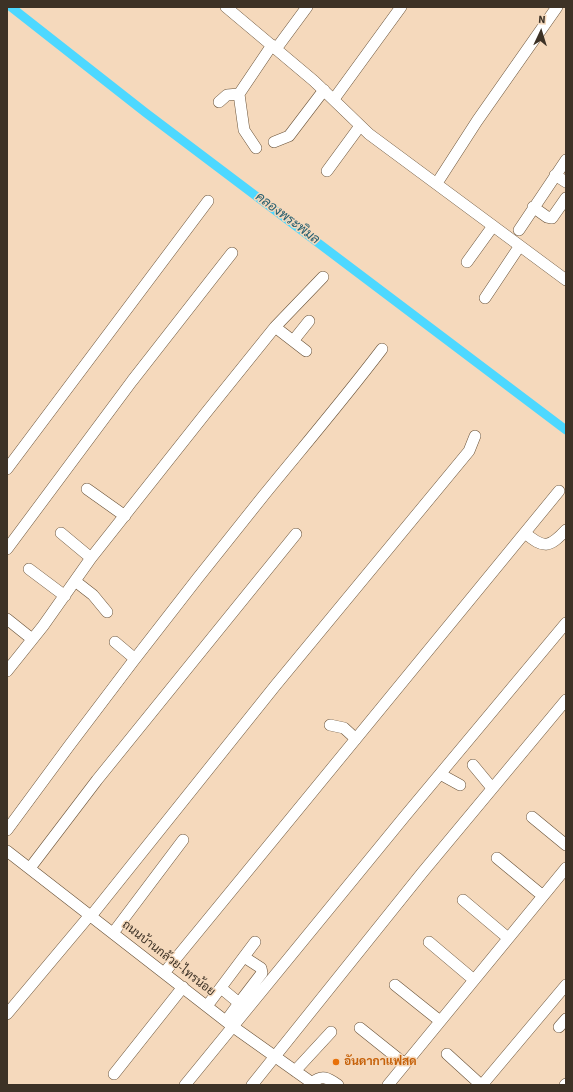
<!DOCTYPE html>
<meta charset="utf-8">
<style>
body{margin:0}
#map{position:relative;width:573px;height:1092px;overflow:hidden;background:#f5d9bc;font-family:"Source Sans 3",sans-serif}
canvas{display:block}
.frame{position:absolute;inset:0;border:8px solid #3d3226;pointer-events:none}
.north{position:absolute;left:521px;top:12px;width:40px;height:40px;-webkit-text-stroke:3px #f5d9bc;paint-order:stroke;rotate:4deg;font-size:11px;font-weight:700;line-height:16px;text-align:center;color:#3d3226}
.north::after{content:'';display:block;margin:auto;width:14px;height:18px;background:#3d3226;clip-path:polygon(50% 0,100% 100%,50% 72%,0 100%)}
</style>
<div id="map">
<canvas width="573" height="1092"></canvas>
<div class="frame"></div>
<div class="north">N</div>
</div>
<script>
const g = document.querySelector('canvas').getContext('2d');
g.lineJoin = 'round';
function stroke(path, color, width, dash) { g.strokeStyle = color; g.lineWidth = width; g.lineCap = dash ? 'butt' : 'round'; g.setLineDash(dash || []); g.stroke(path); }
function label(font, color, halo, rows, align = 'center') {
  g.font = font + ' "Source Sans 3",Sarabun,sans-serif'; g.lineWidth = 3; g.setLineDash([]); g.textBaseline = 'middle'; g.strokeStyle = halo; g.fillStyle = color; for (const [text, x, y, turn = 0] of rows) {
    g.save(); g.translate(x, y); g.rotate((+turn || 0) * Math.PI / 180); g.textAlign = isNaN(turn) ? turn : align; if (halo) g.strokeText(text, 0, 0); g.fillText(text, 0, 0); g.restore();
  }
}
stroke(new Path2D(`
 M11,7L146,113L566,430`), '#4dd8ff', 9);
const minor = new Path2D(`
 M226,7L314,81L369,134L566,280
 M276,49L307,7
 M334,99L401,7
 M219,102L227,95L239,94
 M274,142L289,136L324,90
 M256,148L244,130L239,94L272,45
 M327,171L360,126
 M555,175L566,182
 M437,183L477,121L557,7
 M533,207L547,217L552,218L566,198
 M519,230L566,160
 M467,262L493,226
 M485,298L519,247
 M275,327L306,351
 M293,341L309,321
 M7,469L208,201
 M87,489L125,516
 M61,533L91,558
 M525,533C544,549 549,548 566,530
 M7,549L132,381L232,253
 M29,569L65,596
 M75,581L93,595L107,612
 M7,619L32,639
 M115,642L134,658
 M7,671L43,626L91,558L205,414L275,327L323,277
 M330,725L344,728L356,739
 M473,765L492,788
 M440,774L460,785
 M532,817L566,845
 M7,830C90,716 176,604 264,495C304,446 344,399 382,349
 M7,851L232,1026L315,1085
 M497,858L543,896
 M30,868L97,780L296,534
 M463,900L508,938
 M91,916L275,686L469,451L475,436
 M113,933L183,840
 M429,942L474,980
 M164,973L559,491
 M395,985L440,1021
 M221,988L239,1003L226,1021
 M239,1003L262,973L261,968L244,957
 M207,1006L255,942
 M7,1014L90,915
 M559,1027L566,1019
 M360,1028L405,1064
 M447,1054L481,1085
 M295,1071L331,1032
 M114,1074L183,987
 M312,1083C322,1074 328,1078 338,1085
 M185,1085L405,816L566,623
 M252,1085L422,873L566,700
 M388,1085L566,868
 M482,1085L566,985
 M565,1085L566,1084`);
stroke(minor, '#685137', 12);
stroke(minor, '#fff', 11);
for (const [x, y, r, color] of [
 [336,1062,4,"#e8710a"]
]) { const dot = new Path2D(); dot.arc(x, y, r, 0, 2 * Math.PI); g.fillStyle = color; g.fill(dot); stroke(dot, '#f5d9bc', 1.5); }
label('12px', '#3d3226', '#f5d9bc', [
 ["ถนนบ้านกล้วย-ไทรน้อย",168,959,38]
]);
label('bold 12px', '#c56008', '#f5d9bc', [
 ["อันดากาแฟสด",344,1062]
], 'left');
label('italic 13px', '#285f70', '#f5d9bc', [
 ["คลองพระพิมล",287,219,37]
]);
</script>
